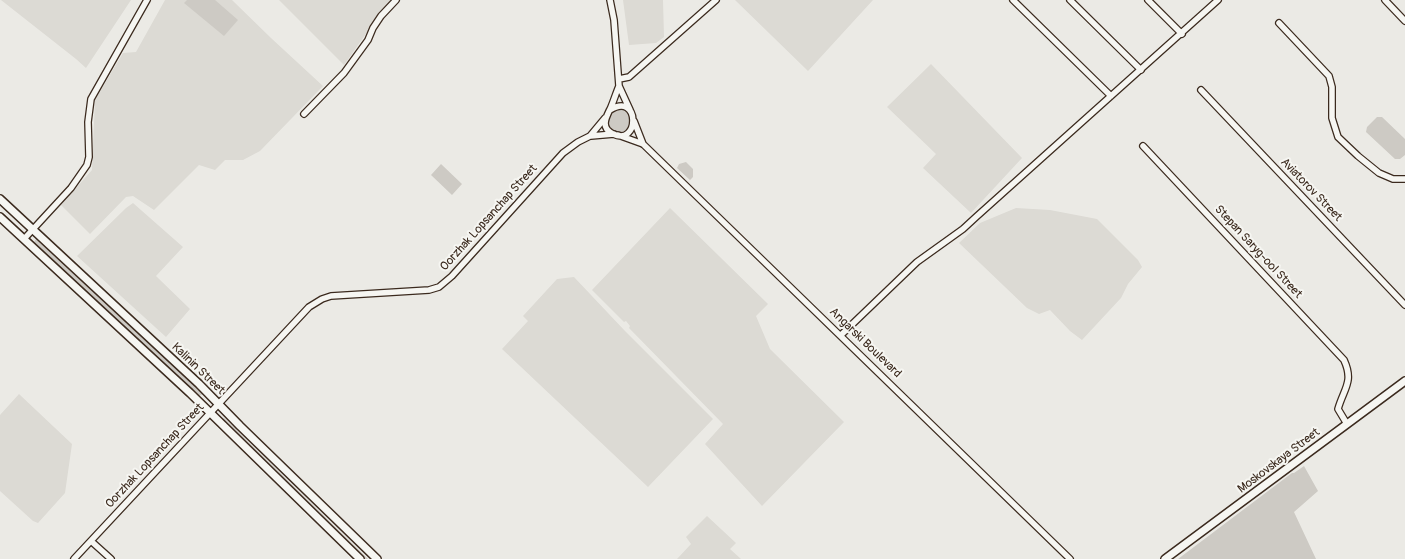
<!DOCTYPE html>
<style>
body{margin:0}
canvas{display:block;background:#ebeae5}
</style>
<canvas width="1405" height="559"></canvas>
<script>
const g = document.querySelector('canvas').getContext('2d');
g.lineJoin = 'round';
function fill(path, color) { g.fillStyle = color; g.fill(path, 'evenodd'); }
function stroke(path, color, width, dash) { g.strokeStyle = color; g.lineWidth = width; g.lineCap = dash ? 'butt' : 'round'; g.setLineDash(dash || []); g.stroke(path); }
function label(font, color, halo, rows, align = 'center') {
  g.font = font + ' Pangolin,sans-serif'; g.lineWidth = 4; g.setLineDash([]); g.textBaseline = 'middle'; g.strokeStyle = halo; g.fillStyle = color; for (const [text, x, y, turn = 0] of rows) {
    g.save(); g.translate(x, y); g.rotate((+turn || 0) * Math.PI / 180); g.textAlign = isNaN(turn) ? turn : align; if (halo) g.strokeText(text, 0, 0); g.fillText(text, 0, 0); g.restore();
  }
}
fill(new Path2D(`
 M1,0H131L86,68L76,59Z
 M165,0H232L271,38L323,86L260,151L243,160H225L215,170L199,165L154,210L133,196L126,197L90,234L61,205L92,170L95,100L123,53L136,52Z
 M279,0H394L377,18L344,65Z
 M623,0H663L664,37L656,43L629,45Z
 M735,0H873L808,71Z
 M931,64L1022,158L971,213L923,168L936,154L887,107Z
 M133,203L183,247L156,276L190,309L166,337L77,256L126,208Z
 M670,208L768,304L756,316L770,349L844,422L762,506L705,444L723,424L629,328L630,326L626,321L624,322L592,290Z
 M1016,208L1050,210L1097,219L1138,260L1142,267L1128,284L1121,298L1082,340L1070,331L1050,310L1039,314L1027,308L959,243L980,223Z
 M574,277L625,331L713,419L648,487L502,349L528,321L523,316L557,279Z
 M19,394L72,444L65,493L38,523L33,521L0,491V415Z
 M707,516L736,543L730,549L741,559H677L691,544L686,537Z`), '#dcdad4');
fill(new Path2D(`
 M187,0H215L238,20L224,36L184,3Z
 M607 121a12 12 0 1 1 24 0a12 12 0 1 1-24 0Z
 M1377,117H1382L1405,139V155L1400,159H1395L1366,132L1367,127Z
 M686,162L693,169V177L690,180L677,168L679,164Z
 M441,164L462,184L452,195L431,175Z
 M36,239L203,394L199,396L34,242Z
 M224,418L368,559H363L221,421Z
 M1304,466L1318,491L1294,512L1316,559H1178L1292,473H1294Z`), '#cdcac4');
const minor = new Path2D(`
 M610,0L614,20L619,86L630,110
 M1013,0L1111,96
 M1070,0L1141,70
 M1148,0L1182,34
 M1385,0L1405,21
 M1279,23L1329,76L1332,87V118L1338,137L1358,156L1379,173L1393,179H1405
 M619,79L629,77L716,0
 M1201,90L1405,305
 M610,110C640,91 640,147 613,134C599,127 607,116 611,107C614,100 616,93 619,86
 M304,114L344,73L368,40L373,28L381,16L396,0
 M634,121L643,144
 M618,135L643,144L1070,559
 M591,136L614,134
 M1143,146L1344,360C1354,382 1344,388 1338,409L1347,424
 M24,239L71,188L87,165L89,157L88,122L91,99L147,0
 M841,335L917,262L963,229L976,217L1218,0
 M91,541L111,559
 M74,559L309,307L322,299L331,296L429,290L439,287L452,276L563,153L578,142L590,136L605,118`);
const major = new Path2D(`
 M0,199L199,384L240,426L377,559
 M0,217L190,393L360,559
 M1165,559L1405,381`);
stroke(minor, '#3b2a1e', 8);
stroke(major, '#3b2a1e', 10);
stroke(minor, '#f6f6f2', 5.5);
stroke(major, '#f6f6f2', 7);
label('12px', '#3b2a1e', '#f6f6f2', [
 ["Aviatorov Street",1311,190,46],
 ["Oorzhak Lopsanchap Street",489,218,-48],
 ["Stepan Saryg-ool Street",1258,252,47],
 ["Angarski Boulevard",865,343,44],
 ["Kalinin Street",198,369,44],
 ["Oorzhak Lopsanchap Street",155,456,-47],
 ["Moskovskaya Street",1279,461,-37]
]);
</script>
